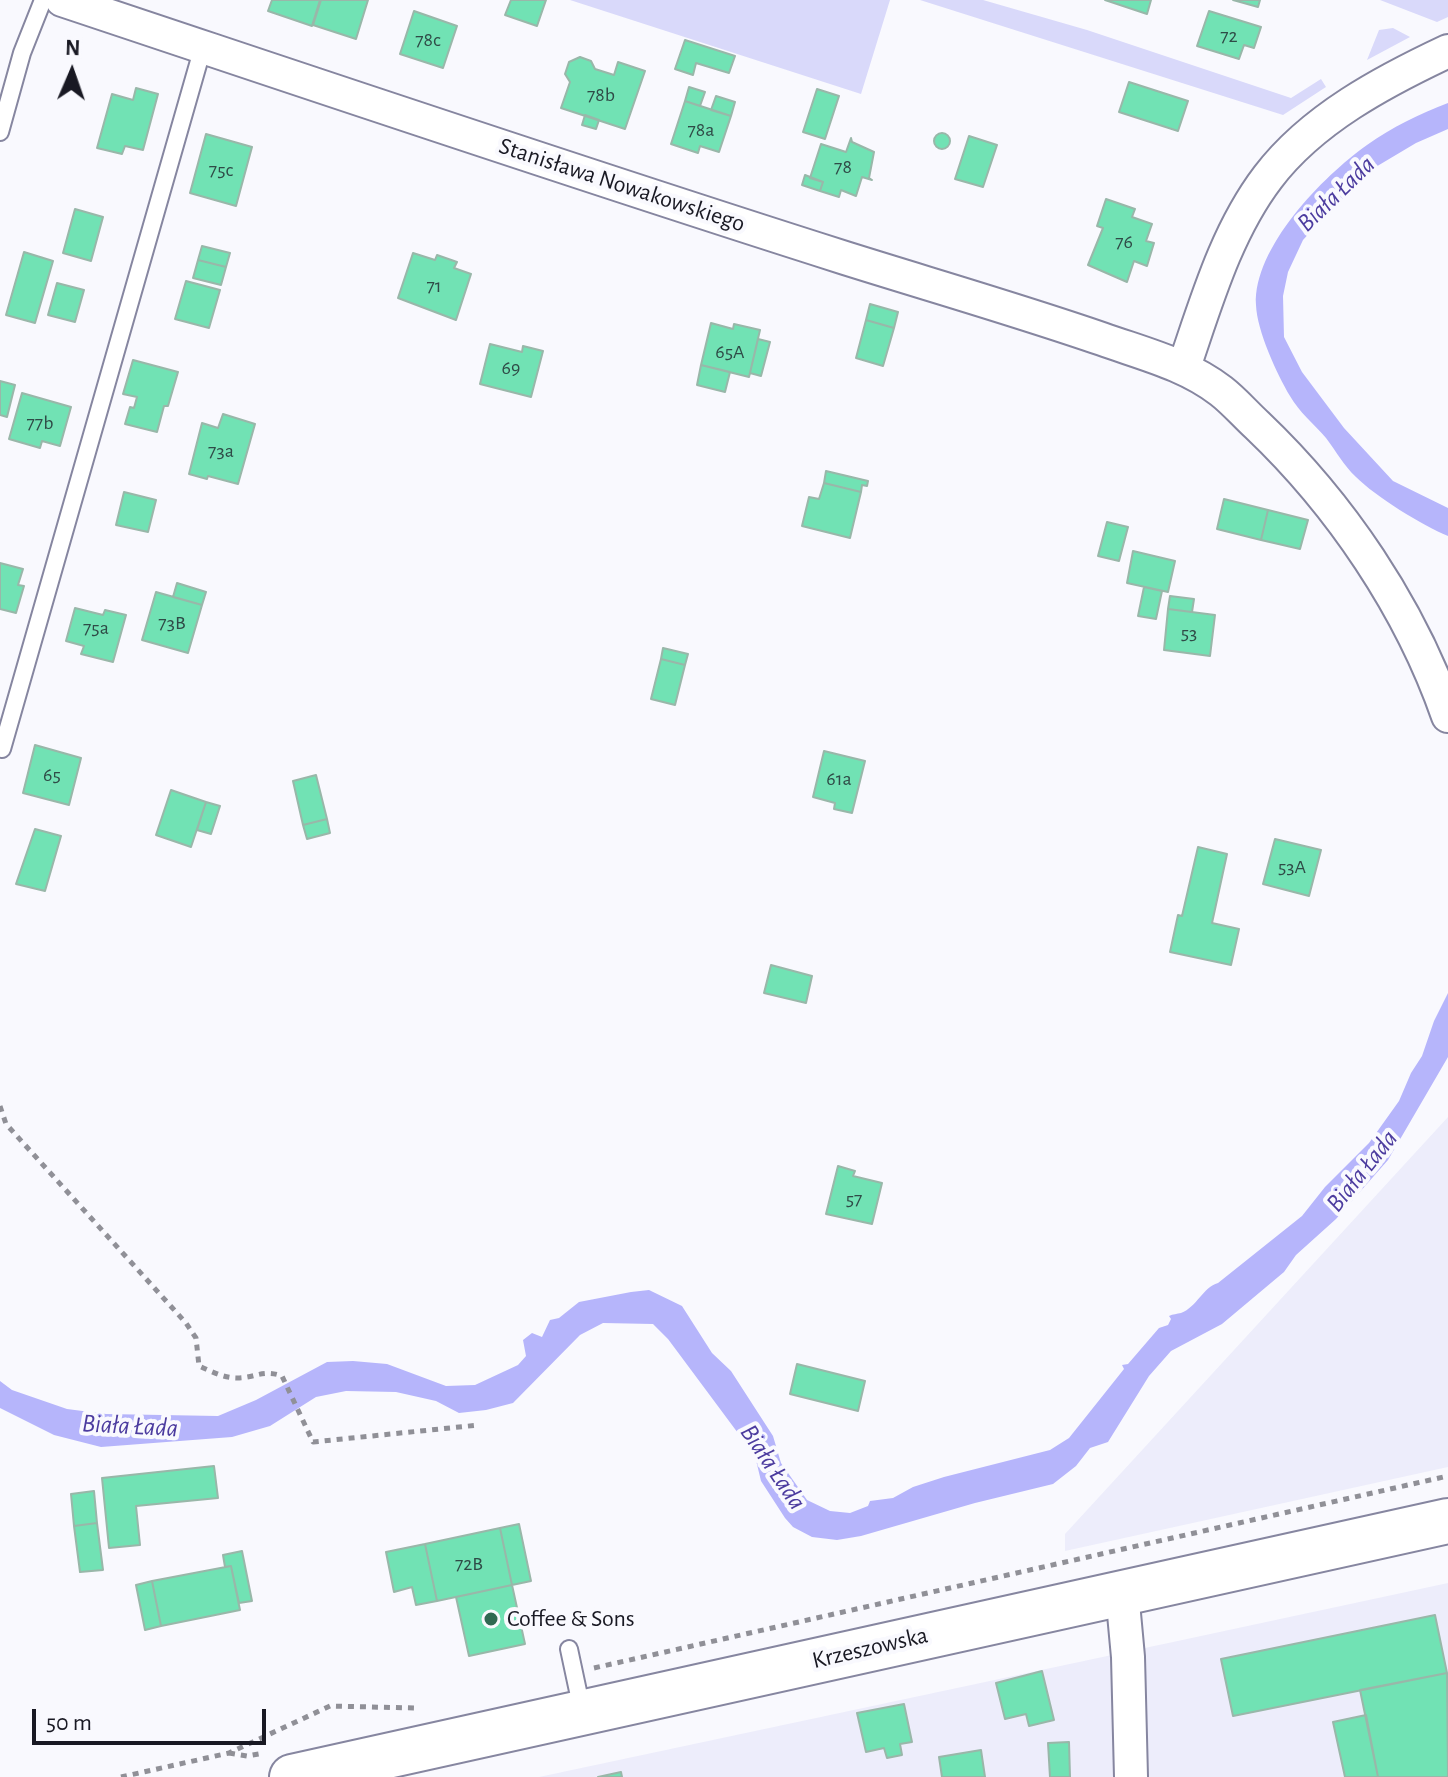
<!DOCTYPE html>
<meta charset="utf-8">
<style>
body{margin:0}
#map{position:relative;width:1448px;height:1777px;overflow:hidden;background:#f9f9fe;font-family:"Alegreya Sans",sans-serif}
canvas{display:block}
.north{position:absolute;left:32px;top:32px;width:80px;height:80px;-webkit-text-stroke:6px #f9f9fe;paint-order:stroke;rotate:2deg;font-size:22px;font-weight:700;line-height:32px;text-align:center;color:#191923}
.north::after{content:'';display:block;margin:auto;width:28px;height:36px;background:#191923;clip-path:polygon(50% 0,100% 100%,50% 72%,0 100%)}
.scale{position:absolute;left:32px;top:1709px;width:234px;height:36px;box-sizing:border-box;border:4px solid #191923;border-top:0;padding-left:10px;font-size:24px;line-height:28px;white-space:nowrap;color:#191923;-webkit-text-stroke:6px #f9f9fe;paint-order:stroke}
</style>
<div id="map">
<canvas width="1448" height="1777"></canvas>
<div class="north">N</div>
<div class="scale">50 m</div>
</div>
<script>
const g = document.querySelector('canvas').getContext('2d');
g.lineJoin = 'round';
function fill(path, color) { g.fillStyle = color; g.fill(path, 'evenodd'); }
function stroke(path, color, width, dash) { g.strokeStyle = color; g.lineWidth = width; g.lineCap = dash ? 'butt' : 'round'; g.setLineDash(dash || []); g.stroke(path); }
function label(font, color, halo, rows, align = 'center') {
  g.font = font + ' "Alegreya Sans",sans-serif'; g.lineWidth = 8; g.setLineDash([]); g.textBaseline = 'middle'; g.strokeStyle = halo; g.fillStyle = color; for (const [text, x, y, turn = 0] of rows) {
    g.save(); g.translate(x, y); g.rotate((+turn || 0) * Math.PI / 180); g.textAlign = isNaN(turn) ? turn : align; if (halo) g.strokeText(text, 0, 0); g.fillText(text, 0, 0); g.restore();
  }
}
fill(new Path2D(`
 M1448,1117V1467L1065,1551V1534Z
 M1448,1583V1777H539L1173,1642Z`), '#ededfb');
fill(new Path2D(`
 M570,0H890L861,94Z
 M920,0H983L1087,30L1291,98L1321,79L1326,87L1283,115Z
 M1380,0H1448V17L1437,22Z
 M1393,28L1410,37L1367,60L1379,30Z`), '#d9d9fa');
fill(new Path2D(`
 M1448,103V129L1416,143L1374,168L1323,218L1303,240L1288,272L1283,296L1284,337L1302,372L1344,428L1393,481L1448,508V536C1422,525 1376,497 1356,477C1344,466 1336,451 1326,438C1314,424 1299,412 1290,396C1277,374 1257,331 1256,305C1253,248 1323,176 1367,145C1392,127 1419,114 1448,103Z
 M1448,993V1057L1388,1160L1336,1219L1296,1255L1284,1272L1222,1324L1171,1351L1149,1376L1108,1442L1090,1448L1076,1466L1053,1484L975,1503L861,1536L837,1540L812,1537L793,1527L785,1518L761,1481L755,1456L668,1339L653,1324L603,1323L580,1335L513,1403L486,1410L459,1413L436,1401L396,1392L346,1391L316,1397L270,1426L232,1437L101,1447L54,1435L0,1408V1381L12,1390L67,1409L106,1414L218,1416L256,1400L327,1362L353,1361L387,1364L446,1386L475,1385L518,1365L526,1356L523,1340L532,1333L542,1337L550,1320L559,1318L579,1302L631,1292L649,1290L682,1306L712,1353L731,1371L773,1436L781,1463L807,1500L830,1511L850,1513L868,1506L870,1501L893,1498L913,1487L944,1477L1050,1450L1069,1438L1124,1369L1122,1365L1128,1364L1159,1328L1168,1325L1171,1319L1169,1316C1173,1314 1177,1314 1181,1313C1197,1307 1203,1287 1218,1283L1302,1216L1325,1187L1369,1143L1399,1101L1411,1073L1422,1056L1434,1021Z`), '#b6b5fb');
const building = new Path2D(`
 M272,0H320L312,26L268,11Z
 M321,0H368L356,39L313,25Z
 M511,0H546L537,26L505,15Z
 M1105,0H1151L1147,14Z
 M1233,0H1260L1258,7Z
 M414,11L457,26L443,68L400,54Z
 M1209,11L1261,27L1254,48L1244,45L1239,59L1197,46Z
 M685,40L735,56L729,73L696,63L693,75L675,69Z
 M580,57L591,61L595,69L614,75L618,62L645,71L625,129L561,108L570,82L565,74L569,62Z
 M1129,82L1188,101L1178,131L1119,112Z
 M689,87L705,92L700,106L685,101Z
 M136,88L158,94L143,150L125,146L122,154L97,148L112,94L133,100Z
 M817,89L839,96L825,139L803,132Z
 M716,96L735,102L731,116L711,110Z
 M685,101L731,116L719,152L700,146L698,153L671,144Z
 M585,115L599,120L596,129L582,125Z
 M934 141a8 8 0 1 1 16 0a8 8 0 1 1-16 0Z
 M206,134L252,147L236,206L190,193Z
 M969,136L997,145L983,187L955,179Z
 M851,138L852,142L874,152L869,178L872,180L862,177L856,196L841,190L839,197L820,191L823,182L810,178L821,144L846,152Z
 M805,175L823,182L820,191L802,185Z
 M1106,199L1135,209L1132,217L1152,224L1146,241L1154,243L1147,266L1134,261L1127,282L1088,265L1103,228L1097,226Z
 M75,209L103,217L91,261L63,253Z
 M202,246L230,253L226,267L198,260Z
 M24,252L53,261L35,323L6,315Z
 M413,253L435,260L437,255L457,262L454,268L471,274L456,320L398,298Z
 M198,260L226,267L221,285L193,278Z
 M186,281L220,290L209,328L175,319Z
 M57,283L84,290L75,322L48,315Z
 M870,304L898,312L894,328L866,320Z
 M866,320L894,328L883,366L856,358Z
 M711,323L733,329L734,324L760,330L749,377L701,365Z
 M758,339L770,342L761,376L750,373Z
 M490,344L522,352L523,346L543,351L531,397L480,384Z
 M133,360L178,372L168,406H164L157,432L125,424L130,407L134,408L137,397L123,394Z
 M701,365L730,372L725,392L697,385Z
 M0,381L15,385L7,417L0,415Z
 M22,393L71,407L60,446L42,441L40,448L9,439Z
 M223,414L255,424L238,484L208,476L207,479L189,474L202,423L218,428Z
 M826,471L868,481L867,486L862,485L861,492L824,483Z
 M824,483L861,492L850,538L802,526L809,497L819,499Z
 M124,492L156,500L148,532L116,525Z
 M1224,499L1268,510L1261,540L1217,529Z
 M1268,510L1308,520L1300,549L1261,540Z
 M1107,522L1128,527L1119,561L1098,556Z
 M1133,551L1175,561L1168,592L1127,583Z
 M0,563L23,569L18,585L24,586L16,613L0,609Z
 M177,583L206,592L202,605L173,597Z
 M1144,587L1162,591L1156,619L1138,616Z
 M156,592L202,605L188,653L142,640Z
 M1170,596L1194,599L1192,612L1168,609Z
 M75,608L103,615L105,610L126,615L113,662L81,654L84,646L66,641Z
 M1168,609L1215,615L1210,656L1164,650Z
 M663,648L688,654L685,665L661,659Z
 M661,659L685,665L675,705L651,699Z
 M35,745L81,758L69,805L23,793Z
 M824,751L865,761L852,813L834,809L835,803L813,797Z
 M316,775L327,819L303,825L293,781Z
 M171,790L206,802L191,847L156,835Z
 M206,802L220,806L211,834L197,830Z
 M327,819L330,833L307,839L303,825Z
 M35,829L61,836L45,891L16,884Z
 M1275,839L1321,850L1309,896L1263,884Z
 M1198,847L1227,854L1212,923L1239,929L1231,965L1170,952L1178,915L1182,916Z
 M771,965L812,976L806,1003L764,993Z
 M838,1166L855,1171L853,1176L882,1183L872,1224L826,1214Z
 M797,1364L865,1381L858,1411L790,1394Z
 M214,1466L218,1498L136,1506L140,1545L109,1548L102,1478Z
 M94,1491L97,1523L74,1526L71,1494Z
 M97,1523L103,1570L80,1572L74,1526Z
 M519,1524L531,1581L512,1585L500,1528Z
 M500,1528L512,1585L437,1601L425,1544Z
 M425,1544L437,1601L416,1605L412,1587L394,1592L386,1552Z
 M242,1551L252,1601L239,1603L231,1566L225,1567L223,1555Z
 M231,1566L240,1610L161,1626L152,1581Z
 M152,1581L161,1626L145,1630L136,1585Z
 M512,1585L525,1644L469,1656L456,1597Z
 M1435,1615L1447,1673L1233,1716L1221,1659Z
 M1042,1671L1054,1720L1029,1726L1026,1714L1005,1719L996,1683Z
 M1447,1673L1448,1777H1378L1360,1690Z
 M904,1704L912,1742L900,1744L902,1755L887,1758L884,1748L866,1752L857,1713Z
 M1366,1715L1378,1777H1345L1333,1722Z
 M1069,1742L1070,1777H1050L1048,1743Z
 M981,1750L985,1777H942L939,1757Z
 M621,1772L622,1777H598Z`);
fill(building, '#71e2b4');
stroke(building, '#99b7a9', 2);
const service = new Path2D(`
 M0,132L22,53L43,0
 M2,749L203,47
 M569,1649L582,1710`);
const minor = new Path2D(`
 M62,0C323,87 583,175 845,258C931,285 1018,310 1102,339C1144,354 1186,364 1221,391C1234,401 1245,414 1257,425C1340,504 1410,607 1448,716
 M1184,367C1206,303 1226,232 1268,177C1312,119 1384,81 1448,51
 M1122,1592L1128,1657L1131,1777`);
const secondary = new Path2D(`
 M292,1777L1448,1521`);
stroke(service, '#8686a0', 20);
stroke(minor, '#8686a0', 36);
stroke(secondary, '#8686a0', 48);
stroke(new Path2D(`
 M0,1106L6,1124L186,1323L196,1338L199,1366C211,1371 223,1378 237,1378C256,1378 262,1369 282,1376L313,1442L479,1425
 M594,1668L1448,1476
 M229,1753L247,1756L264,1753
 M121,1777L229,1753L330,1706L415,1708`), '#909097', 5, [6, 6]);
stroke(service, '#fff', 16);
stroke(minor, '#fff', 32);
stroke(secondary, '#fff', 44);
for (const [x, y, r, color] of [
 [491,1619,8,"#306952"]
]) { const dot = new Path2D(); dot.arc(x, y, r, 0, 2 * Math.PI); g.fillStyle = color; g.fill(dot); stroke(dot, '#f9f9fe', 3); }
label('20px', '#2f4b47', null, [
 ["72",1229,36],
 ["78c",428,40],
 ["78b",601,95],
 ["78a",701,130],
 ["78",843,167],
 ["75c",221,170],
 ["76",1124,242],
 ["71",434,286],
 ["65A",730,352],
 ["69",511,368],
 ["77b",40,423],
 ["73a",221,451],
 ["73B",172,623],
 ["75a",96,628],
 ["53",1189,633],
 ["65",52,775],
 ["61a",839,779],
 ["53A",1292,867],
 ["57",854,1199],
 ["72B",469,1564]
]);
label('24px', '#191923', '#f9f9fe', [
 ["Stanisława Nowakowskiego",622,185,18],
 ["Krzeszowska",870,1648,-13]
]);
label('24px', '#191923', '#f9f9fe', [
 ["Coffee & Sons",507,1619]
], 'left');
label('italic 26px', '#4c3c9f', '#f9f9fe', [
 ["Biała Łada",1336,194,-44],
 ["Biała Łada",1362,1171,-51],
 ["Biała Łada",130,1426,3],
 ["Biała Łada",773,1467,56]
]);
</script>
